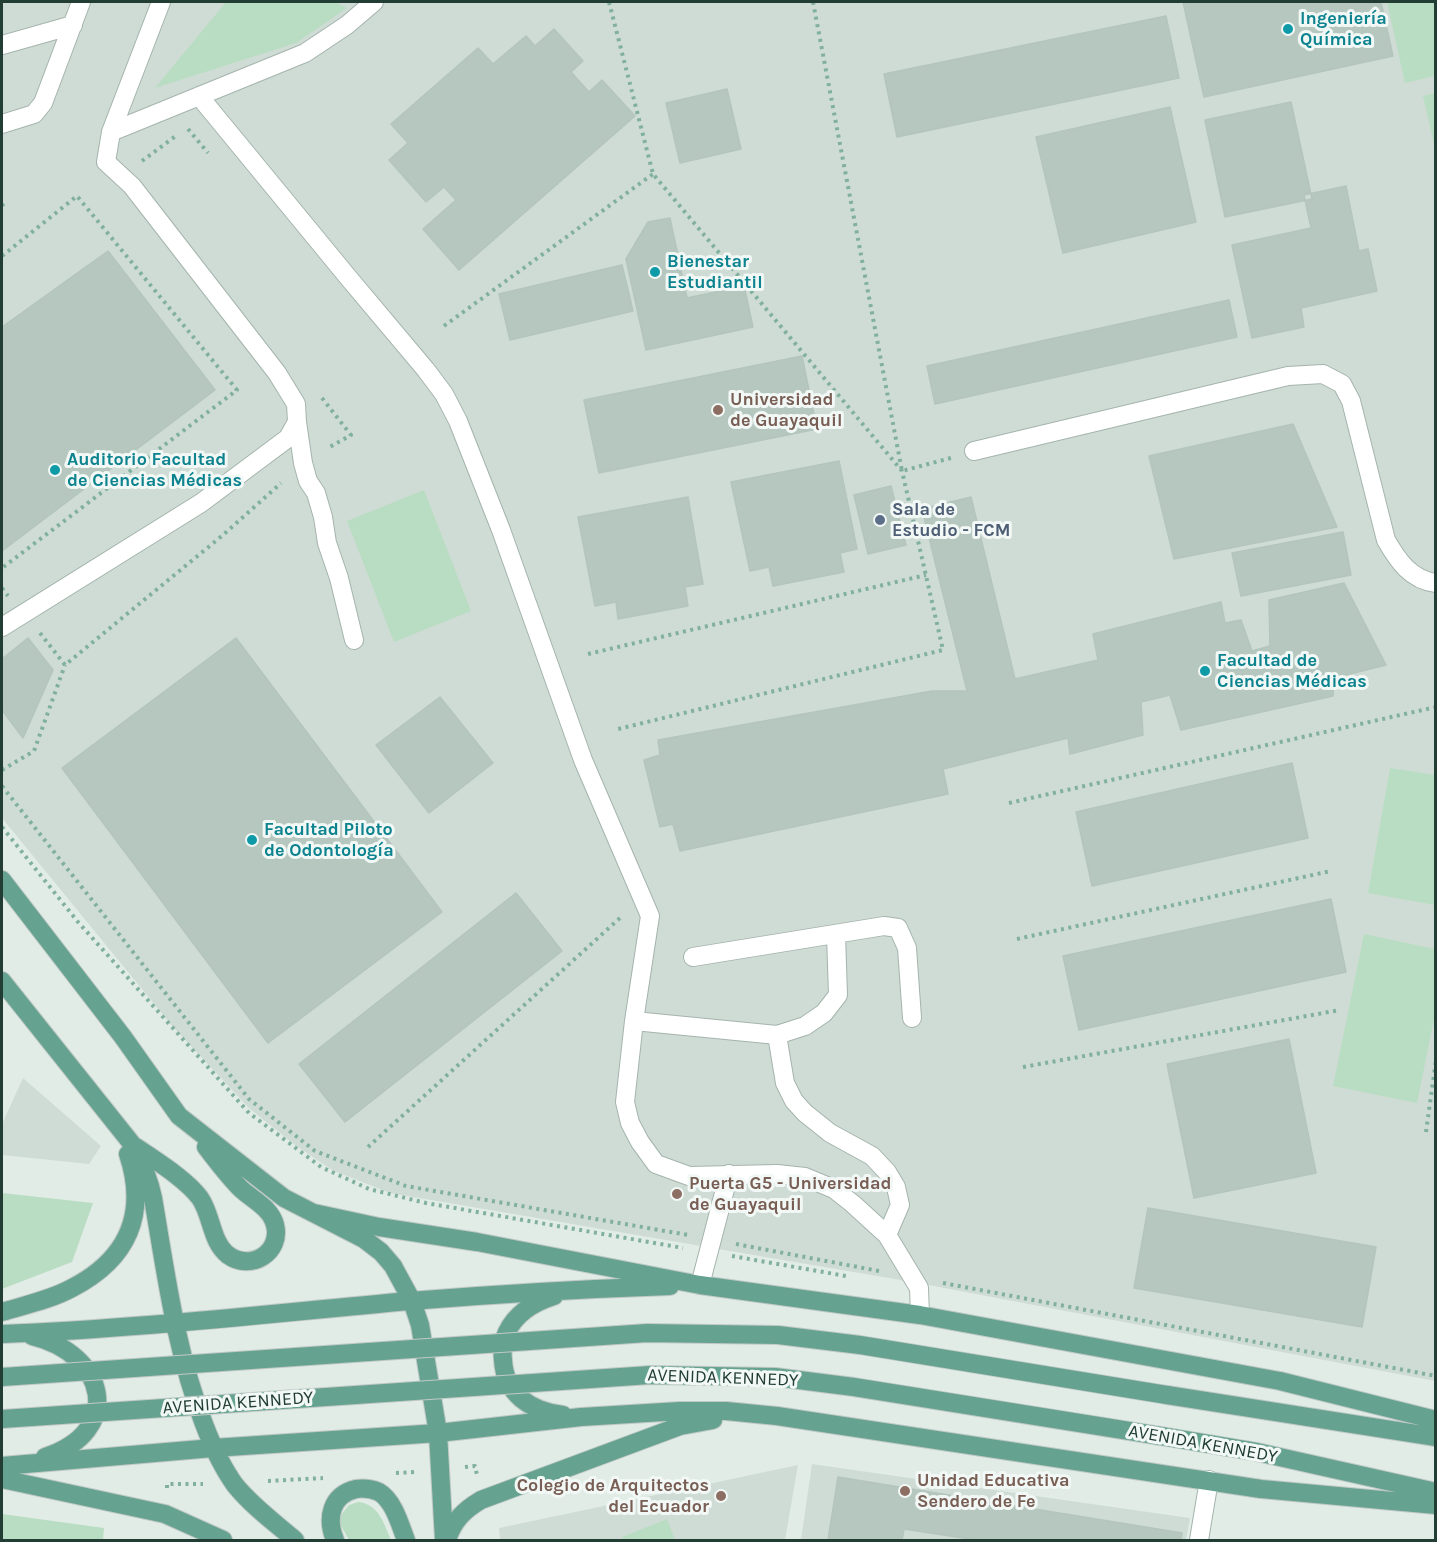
<!DOCTYPE html>
<meta charset="utf-8">
<style>
body{margin:0}
#map{position:relative;width:1437px;height:1542px;overflow:hidden;background:#e1ece6;font-family:Karla,sans-serif}
canvas{display:block}
.frame{position:absolute;inset:0;border:3px solid #213d34;pointer-events:none}
</style>
<div id="map">
<canvas width="1437" height="1542"></canvas>
<div class="frame"></div>
</div>
<script>
const g = document.querySelector('canvas').getContext('2d');
g.lineJoin = 'round';
function fill(path, color) { g.fillStyle = color; g.fill(path, 'evenodd'); }
function stroke(path, color, width, dash) { g.strokeStyle = color; g.lineWidth = width; g.lineCap = dash ? 'butt' : 'round'; g.setLineDash(dash || []); g.stroke(path); }
function label(font, color, halo, rows, align = 'center') {
  g.font = font + ' Karla,sans-serif'; g.lineWidth = 6; g.setLineDash([]); g.textBaseline = 'middle'; g.strokeStyle = halo; g.fillStyle = color; for (const [text, x, y, turn = 0] of rows) {
    g.save(); g.translate(x, y); g.rotate((+turn || 0) * Math.PI / 180); g.textAlign = isNaN(turn) ? turn : align; if (halo) g.strokeText(text, 0, 0); g.fillText(text, 0, 0); g.restore();
  }
}
fill(new Path2D(`
 M2,2H1435V1381L918,1283L390,1193L332,1170L295,1145L250,1109L173,1027L2,818Z
 M23,1078L101,1146L89,1164L2,1155V1124Z
 M812,1464L1190,1518L1186,1540H801Z
 M798,1465L785,1540H500L499,1528Z`), '#cfdcd5');
fill(new Path2D(`
 M226,2H335L347,8L296,43L155,88Z
 M1387,2H1435V76L1405,83Z
 M1435,93H1436L1435,148L1423,96Z
 M424,490L471,611L394,642L347,521Z
 M1390,768L1435,775V905L1368,893Z
 M1364,934L1435,949V1014L1417,1103L1333,1086Z
 M2,1193L93,1203L72,1262L2,1289Z
 M358,1502C379,1504 384,1524 391,1540H349L340,1524V1516L349,1505Z
 M2,1514L104,1528L103,1540H2Z
 M667,1519L675,1540H624L622,1537Z`), '#b9ddc2');
const building = new Path2D(`
 M1183,2H1381L1393,56L1204,97Z
 M1166,16L1179,78L897,137L884,74Z
 M554,29L583,61L571,72L589,92L602,80L635,116L459,270L423,229L456,200L444,187L426,202L389,160L408,143L391,124L478,48L493,64L526,36L535,46Z
 M727,89L741,149L680,163L666,103Z
 M1291,102L1312,199L1225,217L1205,120Z
 M1170,107L1196,222L1063,253L1036,137Z
 M1346,186L1359,251L1368,249L1377,291L1301,308L1304,327L1252,338L1232,245L1311,228L1304,195Z
 M670,218L687,298L744,286L753,327L646,350L626,259L648,222Z
 M108,251L215,390L2,551V327Z
 M622,265L633,311L510,340L499,294Z
 M1229,300L1237,337L935,404L927,366Z
 M802,356L817,429L599,473L584,400Z
 M1293,424L1337,527L1174,559L1149,456Z
 M839,461L857,549L840,553L844,572L773,586L769,567L750,571L731,482Z
 M891,486L906,545L868,554L854,495Z
 M688,497L703,584L685,587L688,606L618,619L616,602L595,606L578,517Z
 M971,497L1015,679L1098,660L1093,634L1221,602L1225,623L1241,620L1252,651L1270,646L1269,600L1344,583L1386,665L1334,678L1333,696L1181,730L1170,695L1141,702L1143,735L1070,754L1068,738L943,769L948,794L680,851L673,824L660,827L644,760L660,755L658,740L932,691H967L922,509Z
 M1343,532L1351,575L1241,596L1232,553Z
 M28,638L53,670L23,738L2,710V659Z
 M236,638L442,912L268,1043L62,768Z
 M440,697L493,763L429,813L376,745Z
 M1292,763L1308,838L1092,886L1076,812Z
 M516,893L562,951L345,1122L299,1064Z
 M1331,899L1346,972L1079,1030L1063,956Z
 M1289,1039L1316,1173L1194,1198L1167,1064Z
 M1148,1208L1376,1247L1362,1327L1134,1288Z
 M838,1477L1182,1533L1181,1540H976L904,1529L902,1540H828Z`);
fill(building, '#b6c7bf');
stroke(building, '#b3c5bd', 1.5);
const minor = new Path2D(`
 M2,45L73,25
 M199,96L347,276L426,370L444,394L458,421L501,530L583,760L650,916L634,1021L625,1102L630,1123L640,1142L656,1164L689,1176L777,1174L805,1177L834,1189L853,1204L887,1235L919,1288L920,1315
 M2,124L34,114L43,103L81,2
 M111,132L161,2
 M297,422L303,463L308,481L316,493L323,517L327,543L339,578L354,640
 M974,451L1288,376L1323,374L1342,384L1351,401L1386,540C1398,561 1411,580 1436,583
 M2,627L201,503L288,438L297,422L296,404L277,373L132,186L106,162L111,132L305,53L347,25L374,2
 M693,957L884,926L898,928L907,948L912,1018
 M634,1021L777,1035L805,1026L824,1013L838,995L836,935
 M777,1035L785,1083L794,1101L805,1113L830,1133L872,1156L887,1172L896,1187L900,1205L887,1235
 M700,1285L729,1174
 M1199,1540L1209,1480`);
const major = new Path2D(`
 M2,880L123,1037L179,1116L284,1198L364,1239L381,1252L393,1266L412,1301L420,1325L438,1433L444,1540
 M2,981L132,1144C142,1162 149,1178 153,1198C166,1274 176,1352 204,1424C212,1445 222,1467 235,1485C252,1506 275,1523 295,1540
 M136,1147C156,1161 186,1179 200,1198C212,1215 211,1242 228,1255C251,1272 282,1252 275,1225C271,1208 253,1200 241,1189C228,1176 217,1161 206,1147
 M314,1213L379,1227L477,1242L700,1285L920,1315L1280,1381L1436,1420
 M554,1296C535,1302 516,1313 507,1332C503,1340 502,1351 503,1360C505,1394 530,1411 563,1415
 M2,1312C25,1305 50,1300 72,1288C128,1259 148,1214 128,1154
 M2,1334C138,1329 274,1313 410,1301C497,1294 583,1289 670,1286
 M32,1336C107,1354 125,1431 45,1457
 M1167,1395L1436,1437
 M1161,1436L1257,1452L1436,1492
 M2,1466L213,1448L438,1433L581,1417L680,1411H726L777,1416L1261,1489L1436,1505
 M2,1479L165,1514L223,1540
 M335,1540C326,1518 331,1495 356,1489C364,1488 372,1489 379,1492C394,1501 400,1525 406,1540
 M447,1540C453,1521 464,1510 481,1500L680,1426L713,1420`);
stroke(minor, '#a4b4ad', 20);
stroke(major, '#c1c9c6', 20);
stroke(new Path2D(`
 M609,2L653,174L902,471L943,650L614,730
 M813,2L902,471L951,458
 M188,129L208,153
 M142,161L177,135
 M2,204L5,209
 M2,256L77,196L237,390L2,568
 M444,326L653,174
 M322,398L351,435L328,448
 M2,588L8,596
 M40,633L65,665L223,535L281,483
 M588,654L926,575
 M2,770L34,751L65,665
 M2,786L249,1099L315,1151L406,1186L688,1235
 M1009,803L1436,707
 M2,827L78,922L249,1113L321,1167L369,1189L426,1203L683,1248
 M1017,939L1331,871
 M1023,1067L1340,1010
 M1426,1132L1436,1060
 M368,1147L621,917L620,915
 M736,1244L879,1271
 M732,1256L846,1276
 M943,1283L1436,1376
 M465,1467L475,1466L477,1475
 M396,1473L416,1472
 M268,1481L323,1478
 M167,1488V1484H203`), '#81b09f', 4, [3, 4.5]);
stroke(minor, '#fff', 18);
stroke(major, '#65a290', 18);
const majorBridge = new Path2D(`
 M2,1377L647,1333L778,1335L860,1345L1167,1395
 M2,1419L650,1375L775,1377L854,1387L1161,1436`);
stroke(majorBridge, '#c1c9c6', 20, []);
stroke(majorBridge, '#65a290', 18);
for (const [x, y, r, color] of [
 [1288,29,6,"#0f9aa8"],
 [655,272,6,"#0f9aa8"],
 [718,410,6,"#8d6e63"],
 [55,470,6,"#0f9aa8"],
 [880,520,6,"#5c6f8a"],
 [1205,671,6,"#0f9aa8"],
 [252,840,6,"#0f9aa8"],
 [677,1194,6,"#8d6e63"],
 [905,1491,6,"#8d6e63"],
 [721,1496,6,"#8d6e63"]
]) { const dot = new Path2D(); dot.arc(x, y, r, 0, 2 * Math.PI); g.fillStyle = color; g.fill(dot); stroke(dot, '#f2f8f5', 2); }
label('bold 18px', '#0d838f', '#f2f8f5', [
 ["Ingeniería",1300,19],
 ["Química",1300,40],
 ["Bienestar",667,262],
 ["Estudiantil",667,283],
 ["Auditorio Facultad",67,460],
 ["de Ciencias Médicas",67,481],
 ["Facultad de",1217,661],
 ["Ciencias Médicas",1217,682],
 ["Facultad Piloto",264,830],
 ["de Odontología",264,851]
], 'left');
label('bold 18px', '#785e54', '#f2f8f5', [
 ["Universidad",730,400],
 ["de Guayaquil",730,421],
 ["Puerta G5 - Universidad",689,1184],
 ["de Guayaquil",689,1205],
 ["Unidad Educativa",917,1481],
 ["Sendero de Fe",917,1502],
 ["Colegio de Arquitectos",709,1486,"right"],
 ["del Ecuador",709,1507,"right"]
], 'left');
label('bold 18px', '#4e5e75', '#f2f8f5', [
 ["Sala de",892,510],
 ["Estudio - FCM",892,531]
], 'left');
label('18px', '#213d34', '#f2f8f5', [
 ["AVENIDA KENNEDY",723,1378,2],
 ["AVENIDA KENNEDY",238,1403,-4],
 ["AVENIDA KENNEDY",1203,1444,10]
]);
</script>
